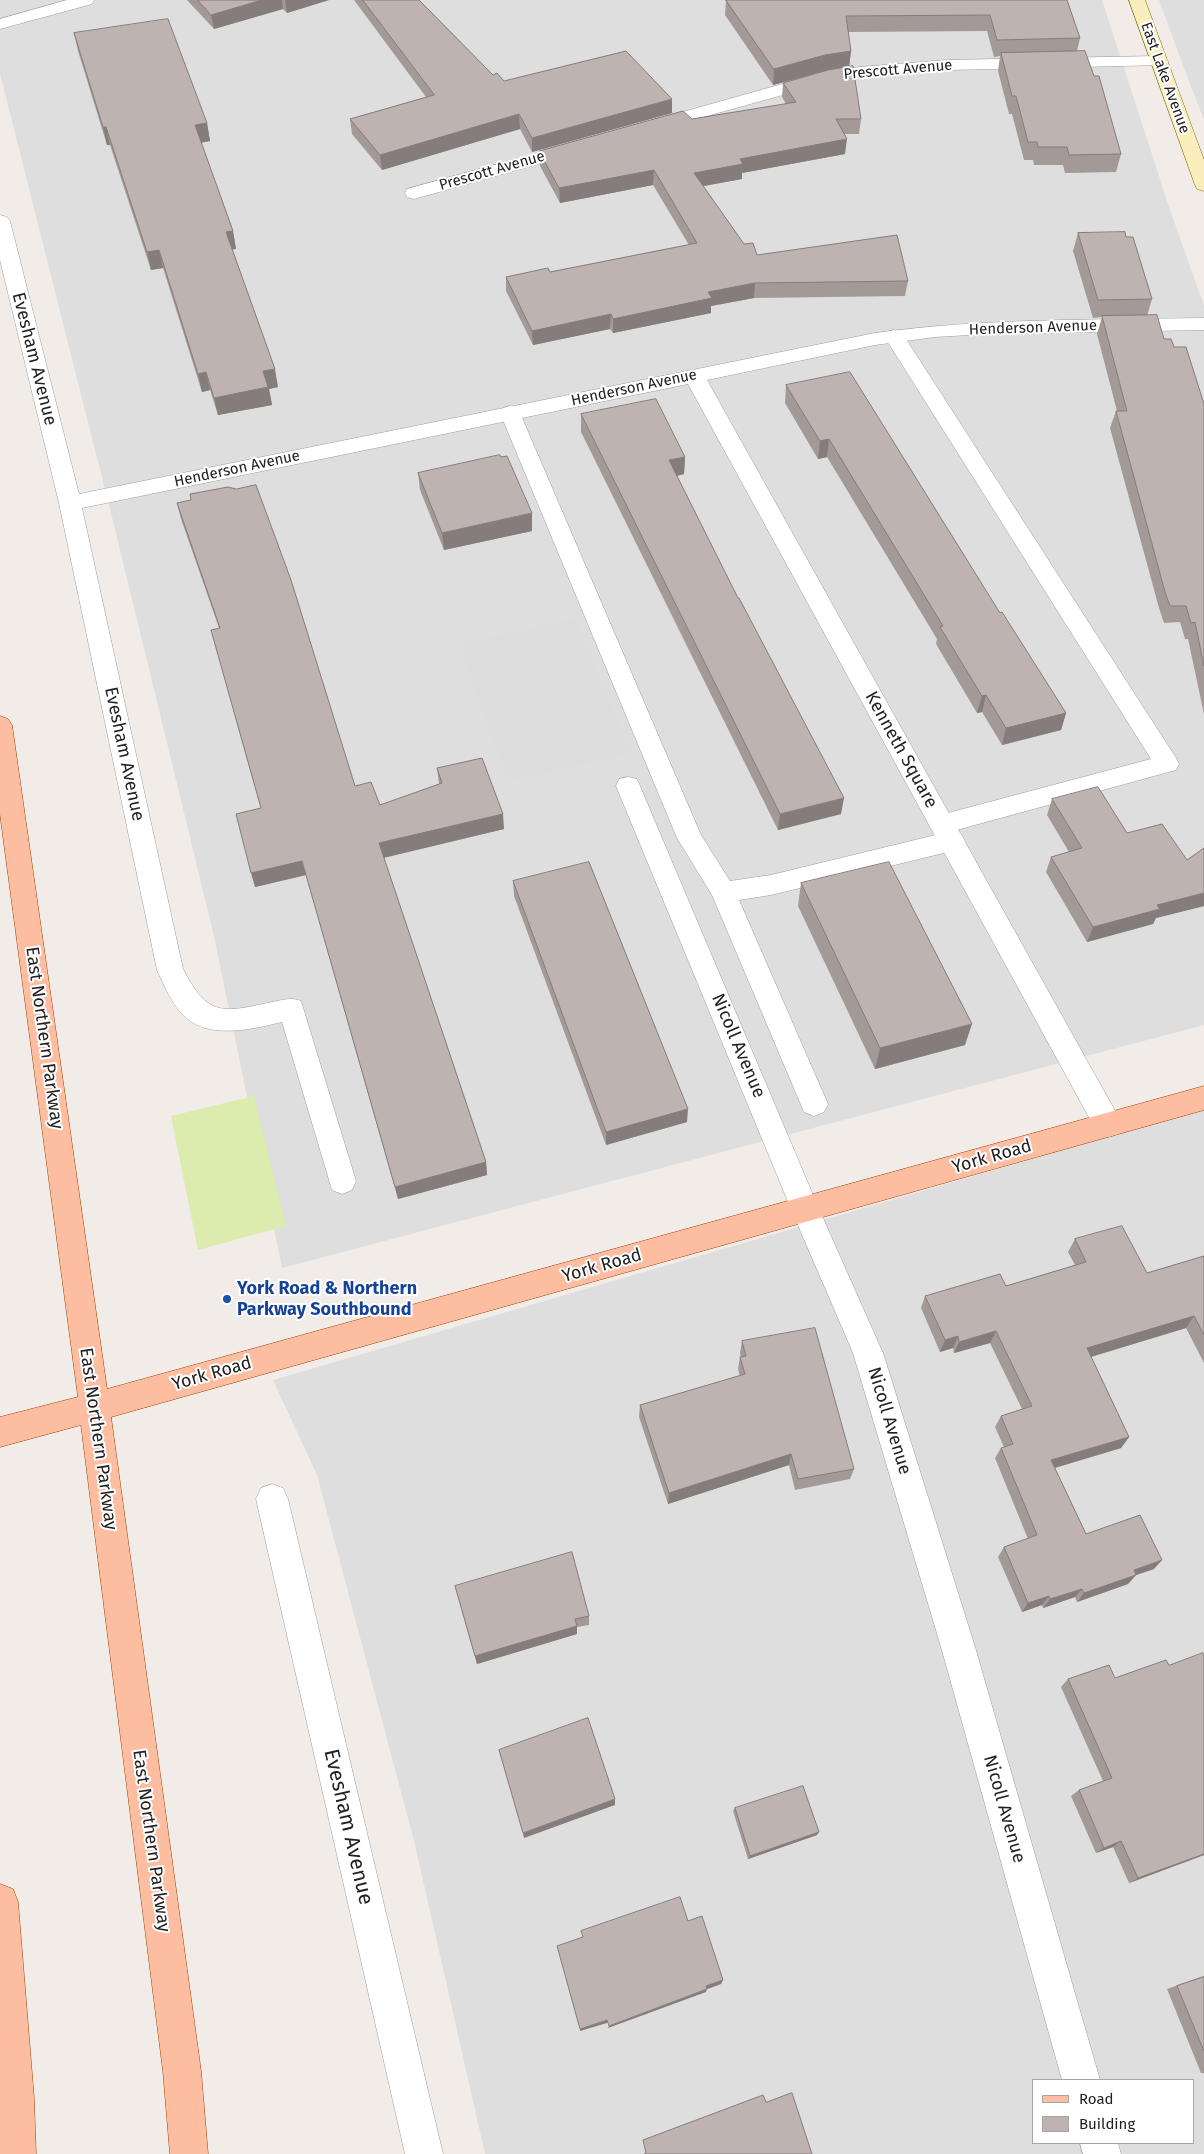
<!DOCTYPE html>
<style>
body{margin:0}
#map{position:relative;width:1204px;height:2154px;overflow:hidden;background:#f1ece8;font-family:"Fira Sans",sans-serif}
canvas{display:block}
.legend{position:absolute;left:1032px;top:2079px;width:162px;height:65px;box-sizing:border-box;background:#fff;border:1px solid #a6a6a6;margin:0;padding:6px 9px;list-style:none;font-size:15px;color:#212121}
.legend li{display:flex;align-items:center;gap:10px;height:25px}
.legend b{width:25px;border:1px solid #a6a6a6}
</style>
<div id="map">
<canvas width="1204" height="2154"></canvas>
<ul class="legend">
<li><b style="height:6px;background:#fdbda1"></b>Road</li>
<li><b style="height:14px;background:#beb3b1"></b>Building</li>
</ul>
</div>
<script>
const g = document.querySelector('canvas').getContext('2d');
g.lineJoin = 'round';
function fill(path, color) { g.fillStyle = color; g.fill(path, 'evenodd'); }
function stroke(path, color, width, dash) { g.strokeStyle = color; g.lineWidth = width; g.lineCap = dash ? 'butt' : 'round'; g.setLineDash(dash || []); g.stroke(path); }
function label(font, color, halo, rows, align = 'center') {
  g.font = font + ' "Fira Sans",sans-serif'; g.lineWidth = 4; g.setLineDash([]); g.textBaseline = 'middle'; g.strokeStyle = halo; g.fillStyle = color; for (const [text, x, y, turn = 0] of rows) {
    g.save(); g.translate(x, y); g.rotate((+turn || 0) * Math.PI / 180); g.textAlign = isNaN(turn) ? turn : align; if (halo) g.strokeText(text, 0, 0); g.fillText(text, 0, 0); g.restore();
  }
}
fill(new Path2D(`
 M0,0H1102L1168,204L1204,306V1025L282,1268L214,936L112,517L0,74Z
 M1159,0H1204V120L1184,68Z
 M1204,1109V2154H485L415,1845L317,1475L273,1380ZM1033,2080H1193V2143H1033Z`), '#dfdede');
fill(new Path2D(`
 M254,1096L286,1226L198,1250L171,1116Z`), '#dcebae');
fill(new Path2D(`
 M575,619L631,753L508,781L459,644Z`), '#ddd');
const lane = new Path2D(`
 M894,330L901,332L904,336L1176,758L1179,764L1176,770L942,834L933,831L930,824L933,817L1151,759L884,336L887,332Z
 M510,406L517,408L520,413L701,835L730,881L771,875L952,831L961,834L965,841L961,848L952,851L771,895L739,900L828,1104L824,1112L814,1116L804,1112L712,895L677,838L500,413L503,408Z`);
const street = new Path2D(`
 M67,0H94L92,4L0,29V19Z
 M1159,56L1165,57L1168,61L1165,65L947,70L860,77L826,83L653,131L647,130L644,126L647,122L818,74L860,67L947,60Z
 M575,143L581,144L584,148L581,152L414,199L407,197L405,193L407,189Z
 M0,215L7,217L10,221L79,494L875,333C984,318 1094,320 1204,318V330L987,334L935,337L875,345L707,380L1118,1116L1122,1125L1118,1134L1108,1137L1098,1134L688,384L82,508L183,969C208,1017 222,1013 272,1002C283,1000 291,997 301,1001L356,1181L352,1190L342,1194L332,1190L282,1022C252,1029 207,1041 182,1014C171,1002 164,985 157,970L59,503L0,260Z
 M628,777L637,779L640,786L819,1209L883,1353L975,1647L1100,2080H1062L941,1647L853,1353L791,1209L616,786L619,779Z
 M272,1484L283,1488L288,1499L443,2154H405L256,1499L261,1488Z
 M1080,2143H1118L1121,2154H1083Z`);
const secondary = new Path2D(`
 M1129,0H1145L1204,160V191L1197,189L1195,185Z`);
const primary = new Path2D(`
 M0,716L8,719L12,725L107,1389L1204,1086V1110L111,1417L201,2071L208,2154H170L163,2071L81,1425L0,1447V1417L78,1397L0,814Z
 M0,1884L13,1889L18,1902L34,2098L36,2154H0Z`);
stroke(lane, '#9e9e9e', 1);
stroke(street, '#9e9e9e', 1);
stroke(secondary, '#7d6a04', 1);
stroke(primary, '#9e4100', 1);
fill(lane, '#fff');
fill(street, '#fff');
fill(secondary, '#faeebd');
fill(primary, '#fdbda1');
fill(new Path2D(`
 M187,0H329L287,13L283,9L214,29Z
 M354,0H419L493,75L504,81L672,113L532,152L520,129L382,170L352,134L350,119L426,97Z
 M726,0H1067L1080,38L1077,51L1121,154L1116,172L1065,173L1063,165H1034L1033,160H1024L1012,114H1009L998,71L1000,56L994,57L987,31L848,32L851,51L849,67L861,119L859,134H844L845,154L742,173V179L703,186L744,244L757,255L908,281L905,296L754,298L711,306V313L613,333L610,329L533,345L506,291V277L550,272L689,245L653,185L560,203L540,166L539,151L692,119L786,104L782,97L783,83L825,71L773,85L725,15Z
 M74,33L207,123L210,141L201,143L233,231L236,249H232L278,387L269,389L272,405L218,415L210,390L202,392L163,268L151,270L110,145H107L78,51Z
 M1078,233L1126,237L1152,299L1147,316L1164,339L1174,347L1204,404V714L1188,639H1185L1180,622L1164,623L1159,608L1110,428L1116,411H1117L1097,334L1102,317L1093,318L1073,251Z
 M786,385L1000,613L1066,713L1061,730L1002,745L982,712L977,713L936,644L937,639L827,457L818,459L785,403Z
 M581,414L685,457L684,474L677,476L841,814L778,830L581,432Z
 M418,473L532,513V531L444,550L420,490Z
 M177,503L355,786L380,805L439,784L437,768L504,829L384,858L486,1162L487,1175L398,1199L306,875L255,887L261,808L211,630L219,628L181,519Z
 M1052,799L1187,860L1204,848V906L1156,918L1153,924L1087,942L1046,872L1051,857L1069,852L1047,815Z
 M513,881L687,1122L606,1145L514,896Z
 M801,883L965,1045L875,1069L798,906Z
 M1075,1239L1147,1273L1204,1256V1363L1186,1328L1091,1357L1129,1437L1121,1448L1055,1468L1086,1534L1154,1569L1136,1575L1128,1584L1077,1602L1075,1597L1043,1608L1042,1605L1022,1612L998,1557L1004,1547L1028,1539L995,1458L1001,1448L1004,1447L995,1427L1001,1416L1022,1409L990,1343L954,1353L953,1348L940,1352L921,1308L925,1296L1006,1286L1075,1265L1068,1252Z
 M742,1341L854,1469L850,1479L795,1490L789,1465L668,1504L639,1417L640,1405L740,1376L738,1369L740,1357H741L740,1353Z
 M455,1586L589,1616V1625L577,1627V1634L477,1664Z
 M1115,1678L1204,1855L1129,1883L1113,1847L1096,1853L1071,1796L1079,1790L1103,1781L1061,1687L1068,1679Z
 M735,1808L817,1835L748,1859L733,1811Z
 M1204,1976V2073H1201L1167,1989Z`), '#a39a98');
fill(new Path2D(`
 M262,0H282L283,9L214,29L211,15Z
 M285,0H329L287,13Z
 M851,51L849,68L824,71L773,85L774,69L825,55Z
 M672,99V113L532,152V138Z
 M519,114L520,129L382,170L380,155Z
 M207,123L210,141L198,143L195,125Z
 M103,127H106L110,145H107Z
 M847,139L845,154L742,173V179L693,188L694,173L740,159Z
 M654,170L653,185L560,203L559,188Z
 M233,231L236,249L230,250L226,232Z
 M159,250L163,268L151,270L147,252Z
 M755,283L754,298L711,306V313L613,333V319L708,292Z
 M611,314L610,329L533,345L532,331Z
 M275,369L278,387L269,389L272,405L218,415L214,398L263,371Z
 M206,372L210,390L202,392L198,374Z
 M829,439L827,457L818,459L820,441Z
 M685,457L684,474L668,478L669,460Z
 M532,513V531L444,550L442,533Z
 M986,695L982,712L977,713L982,696Z
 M1066,713L1061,730L1002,745L1006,728Z
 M844,798L841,814L778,830L780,814Z
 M503,814L504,829L382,858L379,843Z
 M302,861L306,875L255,887L251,873Z
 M1204,893V906L1156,918L1153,924L1087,942L1093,927L1157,905Z
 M972,1024L965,1045L875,1069L880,1048Z
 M688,1109L687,1122L606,1145V1132Z
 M486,1162L487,1175L398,1199L395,1187Z
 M1194,1316L1186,1328L1080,1360L1087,1348Z
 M996,1331L990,1343L954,1353L959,1342Z
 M958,1336L953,1348L940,1352L945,1340Z
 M1129,1437L1121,1448L1044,1471L1051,1460Z
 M791,1454L789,1465L668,1504L669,1493Z
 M1162,1560L1154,1569L1136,1575L1128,1584L1077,1602L1084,1593L1134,1570Z
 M1082,1589L1075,1597L1043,1608L1050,1599Z
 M1049,1596L1042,1605L1022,1612L1028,1603Z
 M577,1626V1634L477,1664L475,1656Z
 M615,1799V1805L524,1838L523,1833Z
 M819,1832L817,1835L748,1859L750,1856Z
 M1121,1841L1113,1847L1096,1853L1104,1848Z
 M1204,1854V1855L1129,1883L1138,1878Z
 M723,1980L721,1984L705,1990L706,1986Z
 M707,1989L706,1992L608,2028L609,2026Z
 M607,2020V2023L580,2031V2029Z`), '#857d7c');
const building = new Path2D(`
 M198,0H262L211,15Z
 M363,0H419L493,75L497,73L504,81L626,51L672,99L532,138L519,114L380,155L350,119L434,95Z
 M726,0H1067L1080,38L997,40L990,15L846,16L851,51L825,55L774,69Z
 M168,19L207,123L195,125L233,231L226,232L275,369L263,371L268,387L214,398L206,372L198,374L159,250L147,252L106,127H103L74,33Z
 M1085,51L1094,76H1099L1121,154L1069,155L1067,147H1038L1037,142H1028L1016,96H1012L1001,53Z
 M853,66L861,119H836L847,139L740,159L743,164L694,173L744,244L753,243L757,255L897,235L908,281L755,283L708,292L712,298L613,319L611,314L532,331L506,277L548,268L550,272L697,243L654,170L559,188L539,151L683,111L692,119L796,102L783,83L828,70Z
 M1125,232L1126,237H1133L1152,299L1098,300L1078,233Z
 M1157,315L1164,339H1171L1174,347H1186L1204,404V666L1195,622L1191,623L1186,606H1170L1165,592L1116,411H1127L1102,316Z
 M850,372L1000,613L1002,612L1066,713L1006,728L986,695L982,696L940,627L943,626L829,439L820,441L786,385Z
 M656,399L685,457L669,460L738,598H739L844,798L780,814L581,414Z
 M500,455L501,457L507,456L532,513L442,533L418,473Z
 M256,485L291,580L355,786L371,782L380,805L442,783L437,768L482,758L503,814L379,843L486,1162L395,1187L302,861L251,873L236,814L261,808L211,630L220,628L177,503L191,500L190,494L228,487L236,489Z
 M1098,787L1127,833L1162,824L1187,860L1204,848V893L1157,905L1160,909L1093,927L1051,857L1082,848L1052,799Z
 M589,862L688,1109L606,1132L513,881Z
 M889,862L972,1024L880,1048L801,883Z
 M1122,1226L1147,1273L1204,1256V1335L1194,1316L1087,1348L1129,1437L1051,1460L1086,1534L1140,1515L1162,1560L1134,1570L1136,1575L1084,1593L1082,1589L1050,1599L1049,1596L1028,1603L1004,1547L1037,1535L1001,1448L1013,1444L1001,1416L1032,1406L996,1331L959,1342L958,1336L945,1340L925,1296L1000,1274L1006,1286L1086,1262L1075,1239Z
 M815,1328L854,1469L798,1479L791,1454L669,1493L640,1405L745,1374L740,1357L746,1356L742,1341Z
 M572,1552L589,1616L575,1619L577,1626L475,1656L455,1586Z
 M1203,1653L1204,1656V1854L1138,1878L1121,1841L1104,1848L1079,1790L1112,1778L1068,1679L1109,1665L1115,1678L1166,1660L1169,1665Z
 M588,1718L615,1799L523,1833L499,1750Z
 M803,1786L819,1832L750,1856L735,1808Z
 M680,1897L688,1921L702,1916L723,1980L706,1986L707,1989L609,2026L607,2020L580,2029L557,1946L583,1937L581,1931Z
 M1204,1977V2051L1177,1986Z
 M792,2093L812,2154H644L646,2153L643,2140L763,2095L766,2102Z`);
fill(building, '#beb3b1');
stroke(building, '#857d7c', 1);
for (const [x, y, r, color] of [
 [227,1299,5,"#1a4fb4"]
]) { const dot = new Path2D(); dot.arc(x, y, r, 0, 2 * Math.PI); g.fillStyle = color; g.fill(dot); stroke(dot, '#fff', 2); }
label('15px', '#212121', '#fff', [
 ["Prescott Avenue",898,70,-5],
 ["East Lake Avenue",1165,78,70],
 ["Prescott Avenue",492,171,-16],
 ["Henderson Avenue",1033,328,-2],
 ["Henderson Avenue",634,388,-12],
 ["Henderson Avenue",237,469,-12]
]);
label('18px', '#212121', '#fff', [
 ["Evesham Avenue",34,359,76],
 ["Kenneth Square",901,750,61],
 ["Evesham Avenue",124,754,78],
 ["East Northern Parkway",44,1038,82],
 ["Nicoll Avenue",738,1046,67],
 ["York Road",992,1157,-16],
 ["York Road",602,1266,-16],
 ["York Road",212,1374,-16],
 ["Nicoll Avenue",889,1421,73],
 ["East Northern Parkway",98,1439,82],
 ["Nicoll Avenue",1004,1809,74],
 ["East Northern Parkway",151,1841,82]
]);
label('bold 18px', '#164399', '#fff', [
 ["York Road & Northern",237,1289],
 ["Parkway Southbound",237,1310]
], 'left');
label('21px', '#212121', '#fff', [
 ["Evesham Avenue",348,1827,77]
]);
</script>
